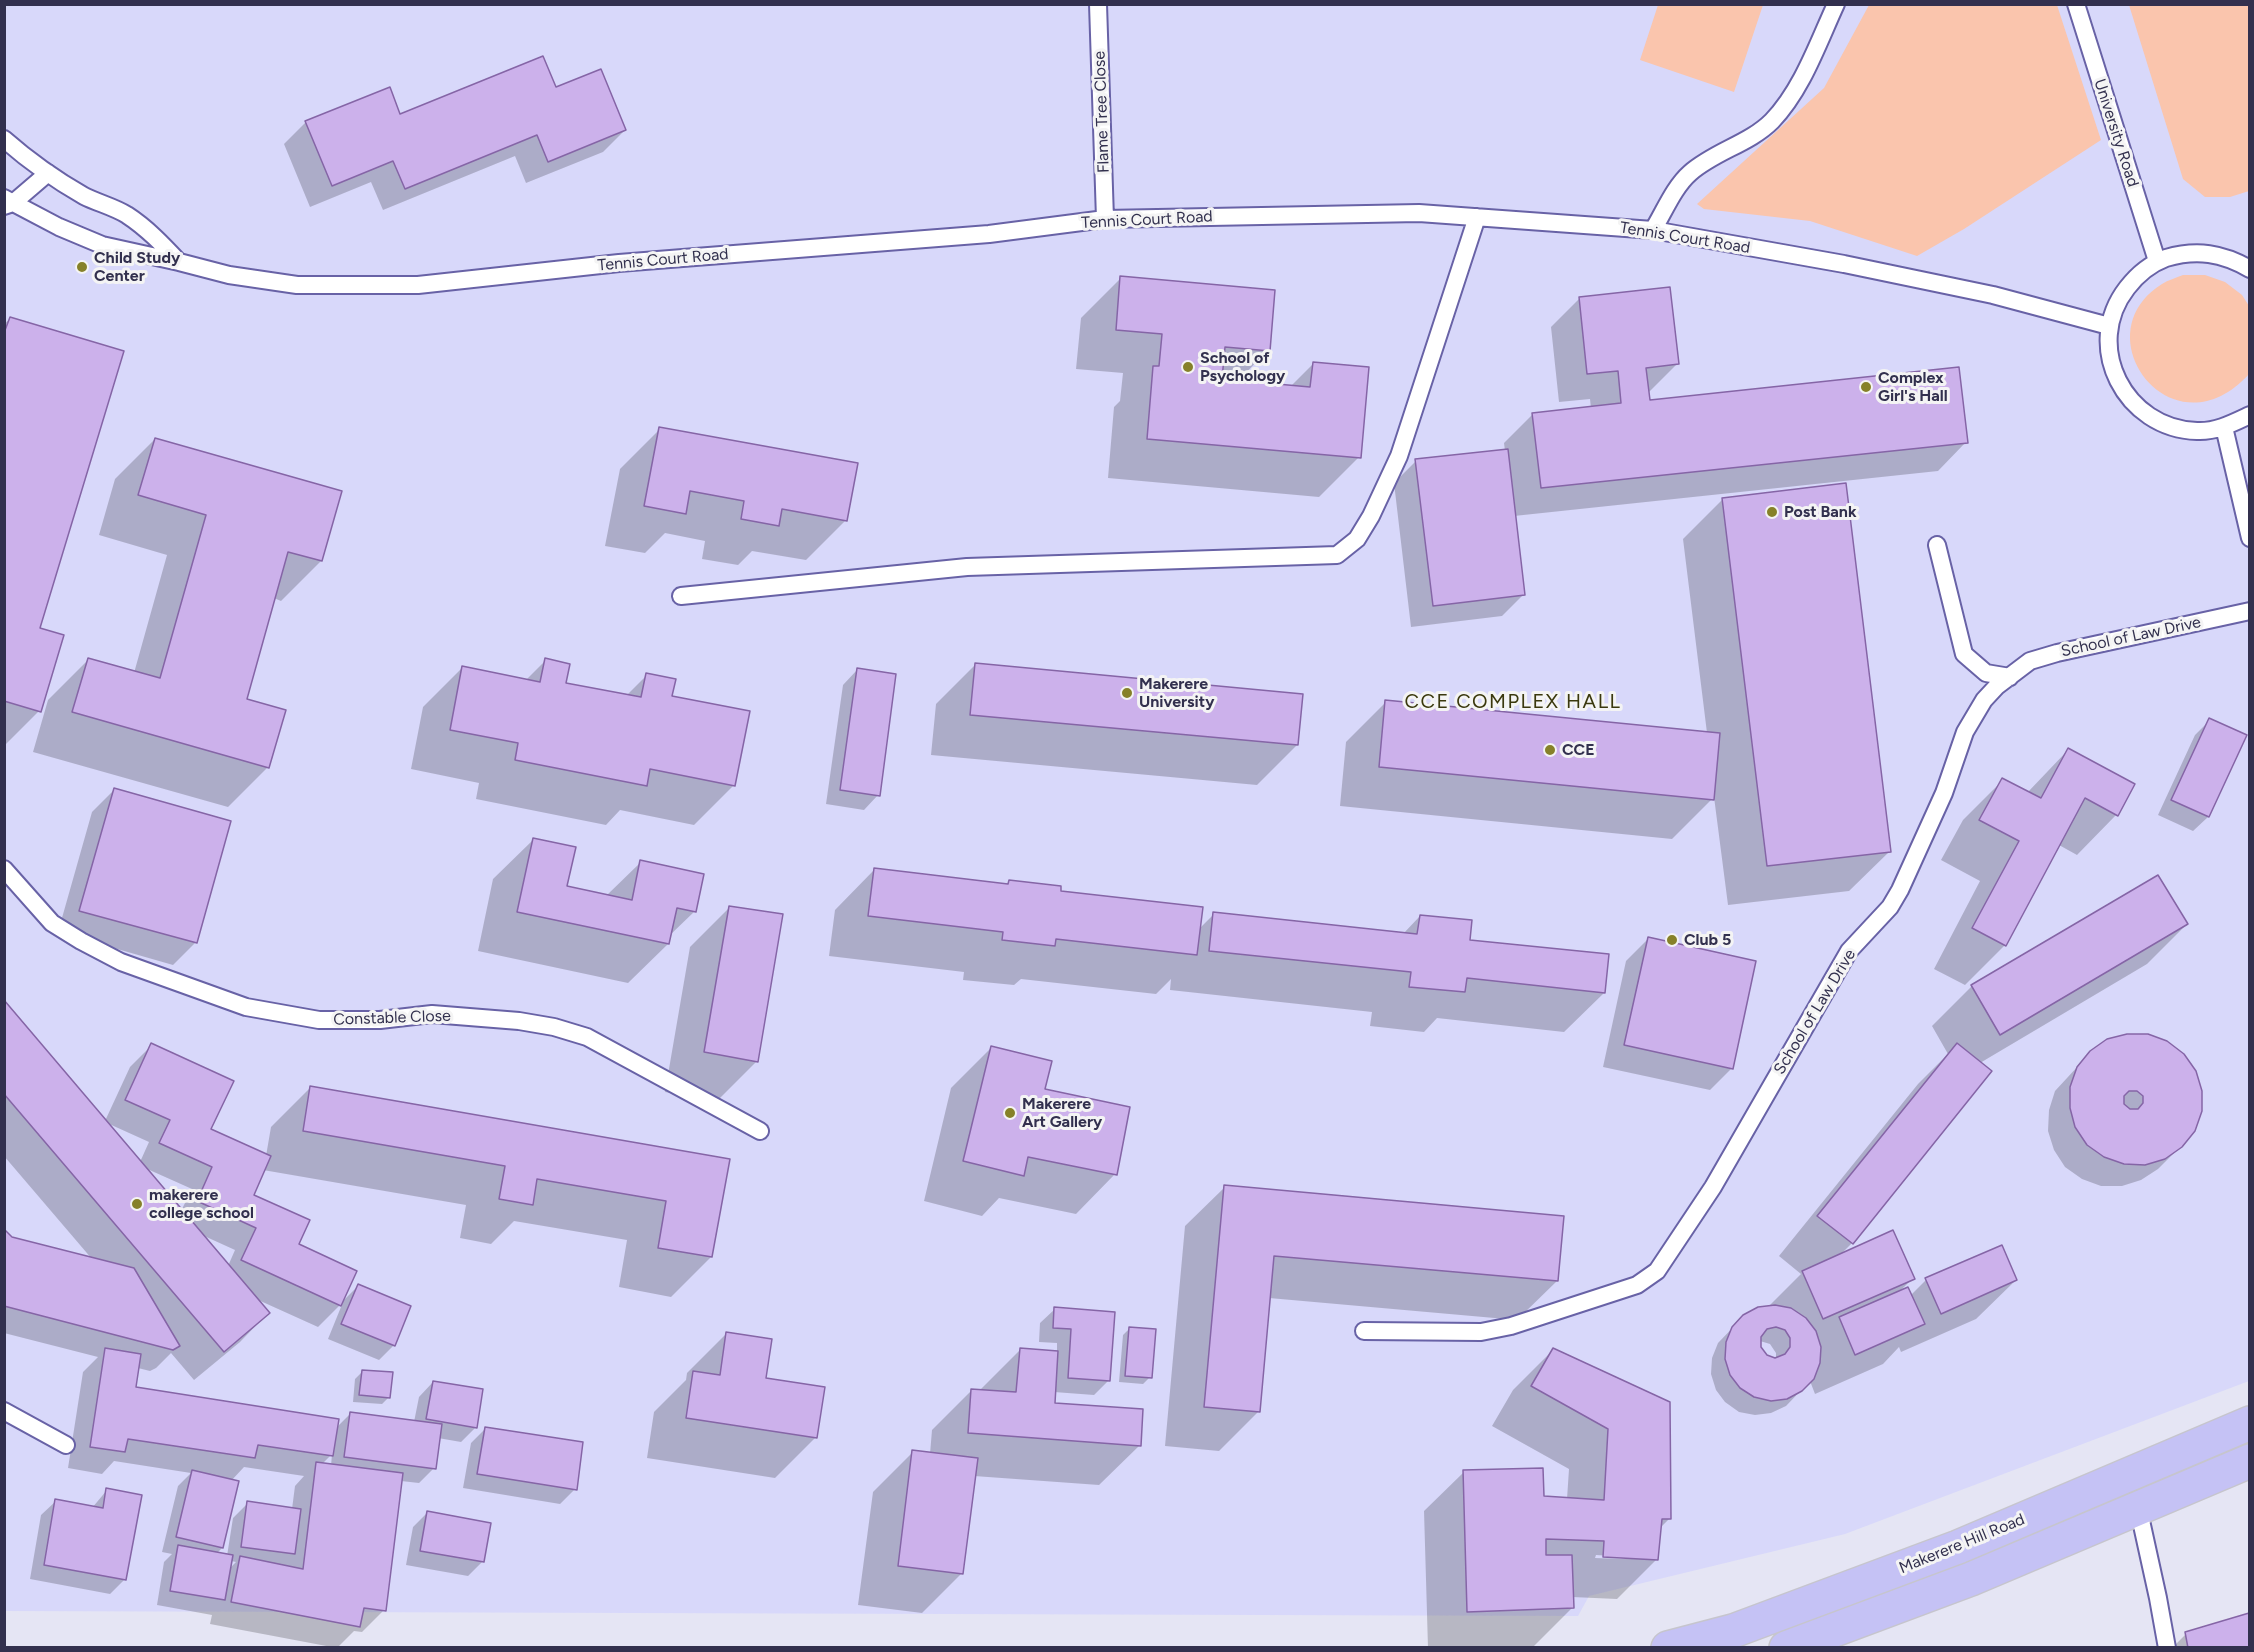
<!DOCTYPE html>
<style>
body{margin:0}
#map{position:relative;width:2254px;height:1652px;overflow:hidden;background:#e5e5f4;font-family:Figtree,sans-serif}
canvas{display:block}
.frame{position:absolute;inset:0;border:6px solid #32304e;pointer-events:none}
</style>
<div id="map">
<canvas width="2254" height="1652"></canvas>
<div class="frame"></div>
</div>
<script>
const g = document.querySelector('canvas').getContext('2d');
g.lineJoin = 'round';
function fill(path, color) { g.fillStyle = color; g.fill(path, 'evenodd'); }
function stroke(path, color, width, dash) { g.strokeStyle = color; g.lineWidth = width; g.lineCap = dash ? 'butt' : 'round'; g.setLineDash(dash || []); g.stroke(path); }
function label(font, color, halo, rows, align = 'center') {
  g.font = font + ' Figtree,sans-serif'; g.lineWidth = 6; g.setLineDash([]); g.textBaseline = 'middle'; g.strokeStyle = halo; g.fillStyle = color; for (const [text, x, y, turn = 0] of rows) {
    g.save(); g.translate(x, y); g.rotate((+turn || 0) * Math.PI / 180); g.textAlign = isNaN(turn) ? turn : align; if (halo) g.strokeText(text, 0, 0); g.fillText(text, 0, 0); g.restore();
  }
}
fill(new Path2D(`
 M5,5H2249V1381L1845,1534L1589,1596L1578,1616L5,1611Z`), '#d8d8fa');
fill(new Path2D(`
 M1658,5H1763L1734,92L1640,60Z
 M1869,5H2057L2101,140L1964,229L1917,256L1810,221L1704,209L1697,204L1824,88Z
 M2129,5H2249V191L2230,197H2205L2183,179Z
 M2183,275H2205L2225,282L2242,295L2249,306V374C2173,458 2080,335 2162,284C2168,280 2176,278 2183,275Z`), '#fac5ad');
fill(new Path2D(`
 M555,89L625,130L603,152L526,183L515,156L383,210L371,182L310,207L284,144L306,122L399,116Z
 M1121,278L1268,350L1237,382L1290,387L1313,364L1359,457L1319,497L1108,478L1114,407L1120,401L1123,373L1076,369L1081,318Z
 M1580,298L1677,364L1648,393L1649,402L1966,442L1938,471L1514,516L1524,594L1502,616L1411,627L1394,483L1416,461L1505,451L1504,443L1533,414L1591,408L1590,399L1559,402L1551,327Z
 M10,319L38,629L39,711L4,746V324Z
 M660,429L846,520L806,560L752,551L738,565L702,559L705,541L665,533L645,553L605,546L620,469Z
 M155,439L321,561L281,601L274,598L245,700L268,767L228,807L33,752L48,700L88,660L134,673L167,555L99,535L115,479Z
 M1723,499L1889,852L1849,891L1728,905L1714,797L1672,839L1340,806L1346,742L1386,702L1707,733L1683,539Z
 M546,660L564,684L626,696L647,675L670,697L734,785L694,825L620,810L606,825L476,799L479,783L411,769L423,707L463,667L526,680Z
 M976,664L1297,745L1257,785L931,755L936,704Z
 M857,670L878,795L864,810L826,804L843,685Z
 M2210,720L2208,817L2193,831L2158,815L2195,735Z
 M2068,750L2133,784L2116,815L2077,855L2059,845L2005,945L1965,985L1934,969L1980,881L1941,860L1963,820L2003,780L2027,793Z
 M114,790L229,822L195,943L173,965L58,932L92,812Z
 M533,840L566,887L606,896L641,862L695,911L669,936L668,944L628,983L478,951L493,879Z
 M874,870L1005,886L1009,882L1060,892L1199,929L1214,914L1403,934L1420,916L1468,941L1604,993L1564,1032L1437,1018L1424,1032L1370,1026L1372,1012L1170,990L1171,979L1156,994L1021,979L1014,985L963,980L964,972L829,956L835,910Z
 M2158,877L2187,924L2147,964L1980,1063L1852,1243L1839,1256L1913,1278L1900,1291L1910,1296L1926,1280H2016L1976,1319L1901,1352L1899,1347L1883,1364L1815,1394L1810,1381L1786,1406L1771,1413L1755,1415L1739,1412L1725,1402L1716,1390L1711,1374L1712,1358L1718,1343L1744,1316L1768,1307L1801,1274L1779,1256L1918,1084L1948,1054L1932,1026L1972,986ZM1760,1341L1770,1344L1776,1353V1359L1766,1356L1760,1347Z
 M730,907L757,1061L717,1101L665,1092L690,947Z
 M1648,939L1732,1068L1710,1090L1603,1067L1626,961Z
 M4,1002L105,1121L130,1067L152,1045L209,1130L266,1156L271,1127L311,1087L728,1160L711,1257L671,1297L619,1287L627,1240L514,1221L491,1244L460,1238L466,1205L263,1170L252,1196L297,1245L341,1303L358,1286L394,1345L379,1360L328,1339L343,1302L318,1327L256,1299L268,1313L240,1342L194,1380L171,1353L156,1368L150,1371L138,1368L135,1388L336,1428L351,1413L414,1422L419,1397L433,1382L481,1391L475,1428L461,1442L438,1438L434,1468L419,1483L401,1481L384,1610L362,1632L354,1631L337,1648L210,1624L212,1615L157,1605L164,1562L172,1554L162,1552L178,1486L191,1473L114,1461L102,1474L68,1468L83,1372L98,1357L4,1333V1231L11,1238L92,1259L4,1156ZM107,1123L149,1142L140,1162ZM145,1168L192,1189L181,1211ZM202,1235L235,1250L228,1266ZM332,1454L331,1466L322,1464ZM244,1467L304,1476L295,1486L292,1509L248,1503L233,1518L227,1556L216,1554L222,1548L231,1481ZM231,1561L236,1562L229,1569Z
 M991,1048L1043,1091L1115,1174L1076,1214L999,1198L982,1216L924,1201L951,1088Z
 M2091,1052L2195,1071L2181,1146L2158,1169L2141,1180L2122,1186H2101L2082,1179L2065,1167L2054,1150L2048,1131L2049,1110L2055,1091Z
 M1225,1187L1557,1281L1517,1320L1269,1298L1259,1411L1219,1451L1165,1446L1185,1226Z
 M1055,1309L1114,1313L1109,1380L1094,1395L1054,1392L1053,1404L1139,1446L1099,1485L974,1476L962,1573L922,1613L858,1605L873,1492L913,1452L930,1454L932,1430L972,1390H980L1020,1350L1057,1352V1343L1039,1342L1040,1323Z
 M1130,1328L1150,1377L1143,1384L1119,1382L1123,1335Z
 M727,1333L815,1438L775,1478L647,1458L654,1412L686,1380L687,1373Z
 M1553,1350L1668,1403L1670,1518L1660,1528L1657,1559L1617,1599L1572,1597L1573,1607L1533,1647L1428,1648L1424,1511L1464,1472L1543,1498L1567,1499L1569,1469L1492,1426L1513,1390ZM1596,1555L1627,1557L1624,1559L1595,1558Z
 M362,1372L389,1397L382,1404L353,1402L355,1379Z
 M485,1429L575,1489L560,1504L463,1488L471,1443Z
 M107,1490L125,1579L110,1594L30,1579L41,1515L56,1501L92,1508Z
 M427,1513L483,1561L468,1576L406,1565L413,1527Z
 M2248,1615L2250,1620V1648H2172L2186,1634Z`), '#0003');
const building = new Path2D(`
 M543,56L556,87L601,69L626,130L548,162L537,135L405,189L393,161L332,186L305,121L390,87L400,114Z
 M1120,276L1275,290L1270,351L1225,347L1222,379L1310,387L1313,362L1369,367L1361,458L1147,439L1153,366H1159L1162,334L1116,330Z
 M1670,287L1679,364L1646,368L1650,400L1959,367L1968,443L1541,488L1532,413L1621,403L1618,371L1587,374L1579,297Z
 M10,317L124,351L40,628L64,635L41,712L4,701V333Z
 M659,427L858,463L847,521L782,509L779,526L741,519L744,501L690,491L686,514L644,506Z
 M155,438L342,491L322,561L288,552L247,699L286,710L269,768L72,712L88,658L160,678L206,515L138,495Z
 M1508,449L1525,595L1433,606L1415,459Z
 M1846,483L1891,852L1767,866L1722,498Z
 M545,658L570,664L566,683L641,697L646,673L676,679L672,696L750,711L735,786L650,769L647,786L515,760L518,743L450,730L462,666L540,682Z
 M975,663L1303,694L1298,745L970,715Z
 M857,668L896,674L880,796L840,790Z
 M1385,700L1720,733L1714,800L1379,767Z
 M2209,718L2247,735L2209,817L2171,800Z
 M2068,748L2135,784L2118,816L2085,798L2006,946L1972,928L2019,841L1979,820L2002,778L2041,798Z
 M114,788L231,821L197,943L79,911Z
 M533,838L576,847L567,886L632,900L640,860L704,874L696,912L677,908L669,944L517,912Z
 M874,868L1008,884L1009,880L1061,886V891L1203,907L1197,955L1056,939L1055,946L1002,940L1003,932L868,916Z
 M2158,875L2188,924L2000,1035L1971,985Z
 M729,906L783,914L758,1062L704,1052Z
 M1213,912L1417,934L1420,915L1472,920L1470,940L1609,954L1605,993L1467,978L1465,992L1409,987L1411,972L1209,951Z
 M1648,937L1756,961L1733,1069L1624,1045Z
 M4,1000L270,1313L224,1352L4,1094Z
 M2127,1034H2148L2167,1041L2184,1054L2196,1071L2202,1091V1111L2195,1131L2182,1147L2165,1159L2145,1165L2124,1164L2104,1157L2087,1145L2075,1127L2070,1108V1087L2077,1067L2090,1051L2107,1039ZM2129,1091H2137L2143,1096V1103L2138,1109H2130L2124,1104V1096Z
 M151,1043L234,1081L211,1129L271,1156L254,1195L310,1220L299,1244L357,1271L341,1306L241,1260L256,1228L197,1201L212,1167L159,1143L170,1120L125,1100Z
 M1957,1043L1992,1071L1853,1244L1817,1216Z
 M991,1046L1052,1061L1045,1089L1130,1107L1117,1175L1028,1157L1024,1176L963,1161Z
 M310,1086L730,1159L712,1257L658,1248L666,1201L537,1179L533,1205L499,1199L505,1166L303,1131Z
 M1224,1185L1564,1216L1558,1281L1274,1256L1260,1412L1204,1407Z
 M4,1229L12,1237L134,1268L180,1346L173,1350L4,1306Z
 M1893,1230L1915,1279L1823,1319L1802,1271Z
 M2002,1245L2017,1280L1941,1314L1925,1278Z
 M358,1284L411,1306L395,1346L341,1324Z
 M1908,1287L1925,1324L1855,1355L1839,1317Z
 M1775,1305L1791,1308L1806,1318L1816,1331L1821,1347L1820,1363L1814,1379L1802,1391L1787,1399L1771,1401L1754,1397L1740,1388L1730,1375L1725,1359L1726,1342L1732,1327L1743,1315L1758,1307ZM1776,1327L1785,1330L1790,1338V1347L1785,1354L1775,1358L1767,1355L1761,1347V1337L1767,1329Z
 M1054,1307L1115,1312L1110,1381L1068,1378L1071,1329L1053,1328Z
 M1129,1327L1156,1329L1152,1378L1125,1376Z
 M726,1332L772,1339L766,1378L825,1387L817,1438L686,1418L693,1371L720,1375Z
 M105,1348L141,1354L136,1387L339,1419L333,1456L258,1445L255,1458L128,1439L125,1452L90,1447Z
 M1020,1348L1058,1351L1055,1403L1143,1409L1141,1446L968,1433L971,1389L1016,1392Z
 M1553,1348L1670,1402L1671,1519H1662L1658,1560L1603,1557L1604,1541L1546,1539V1555H1572L1574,1608L1467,1612L1463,1470L1543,1468L1544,1496L1604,1500L1608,1429L1531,1386Z
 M362,1370L393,1372L390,1398L359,1395Z
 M433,1381L483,1389L477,1428L426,1419Z
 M350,1412L442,1424L436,1469L344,1457Z
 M485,1427L583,1442L577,1490L477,1474Z
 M912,1450L978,1458L963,1574L898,1566Z
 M316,1462L403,1473L386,1611L364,1608L360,1627L231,1602L240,1556L303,1569Z
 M192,1470L239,1481L223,1548L176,1537Z
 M106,1488L142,1495L126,1580L44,1565L55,1499L103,1508Z
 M247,1501L301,1509L295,1554L241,1547Z
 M427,1511L491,1523L484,1562L420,1551Z
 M178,1545L233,1555L225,1600L170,1591Z
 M2249,1613L2250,1648H2188L2185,1632Z`);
fill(building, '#ccb1eb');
stroke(building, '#8565a6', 1.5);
const lane = new Path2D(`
 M1098,4L1105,219
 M2076,4L2157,261
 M4,139C29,161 56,180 84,196C98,203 114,207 127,215C147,228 163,245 179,262
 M4,198L59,227L102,245L179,262L229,275L297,285H418L619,263L989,234L1105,219L1419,213L1653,230L1844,264L1993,295L2109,326
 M4,206L13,203L48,173
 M1653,230C1664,212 1674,187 1690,173C1715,151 1749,144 1772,121C1802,90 1818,43 1836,4
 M2250,269C2222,253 2197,249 2166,258C2150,264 2137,275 2127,288C2082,346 2125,429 2197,431C2216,432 2233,423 2250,415
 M2224,427L2250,538
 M1937,545L1964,654L1986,673L2010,677
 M681,596L967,567L1337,555L1357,539L1371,516L1399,456L1477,217
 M4,869L52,923L81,941L121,962L246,1007L319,1020H380L432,1014L519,1021L554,1027L587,1037L760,1131
 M1364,1331L1481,1332L1511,1326L1637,1285L1657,1271L1713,1187L1849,951L1890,907L1900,890L1944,793L1965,732L1984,700L1997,686L2030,661L2057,653L2250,611
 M4,1411L66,1445
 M2138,1507L2158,1598L2167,1648`);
const primary = new Path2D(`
 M1668,1648L1733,1631L1958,1547L2250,1423
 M1786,1648L1971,1579L2250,1461`);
stroke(lane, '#6862a6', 20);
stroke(primary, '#c6c5cd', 36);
stroke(lane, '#fff', 16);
stroke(primary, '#c5c2f5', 33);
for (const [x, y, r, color] of [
 [82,267,6,"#868129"],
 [1188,367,6,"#868129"],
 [1866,387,6,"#868129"],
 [1772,512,6,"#868129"],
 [1127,693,6,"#868129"],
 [1550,750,6,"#868129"],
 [1672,940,6,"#868129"],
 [1010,1113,6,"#868129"],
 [137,1204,6,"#868129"]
]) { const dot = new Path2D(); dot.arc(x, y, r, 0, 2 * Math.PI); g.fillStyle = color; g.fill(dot); stroke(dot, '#f4f4f4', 2); }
label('16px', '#32304e', '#f4f4f4', [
 ["Flame Tree Close",1102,112,-92],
 ["University Road",2116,133,72],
 ["Tennis Court Road",1147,220,-3],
 ["Tennis Court Road",1685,238,9],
 ["Tennis Court Road",663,260,-5],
 ["School of Law Drive",2131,637,-12],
 ["School of Law Drive",1815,1012,-59],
 ["Constable Close",392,1018,-2],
 ["Makerere Hill Road",1962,1544,-22]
]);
label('bold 16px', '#32304e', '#f4f4f4', [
 ["Child Study",94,258],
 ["Center",94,276],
 ["School of",1200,358],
 ["Psychology",1200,376],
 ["Complex",1878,378],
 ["Girl's Hall",1878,396],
 ["Post Bank",1784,512],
 ["Makerere",1139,684],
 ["University",1139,702],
 ["CCE",1562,750],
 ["Club 5",1684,940],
 ["Makerere",1022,1104],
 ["Art Gallery",1022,1122],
 ["makerere",149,1195],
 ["college school",149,1213]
], 'left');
g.letterSpacing = '1.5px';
label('20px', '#3a380e', '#f4f4f4', [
 ["CCE COMPLEX HALL",1513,702]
]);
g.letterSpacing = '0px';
</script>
